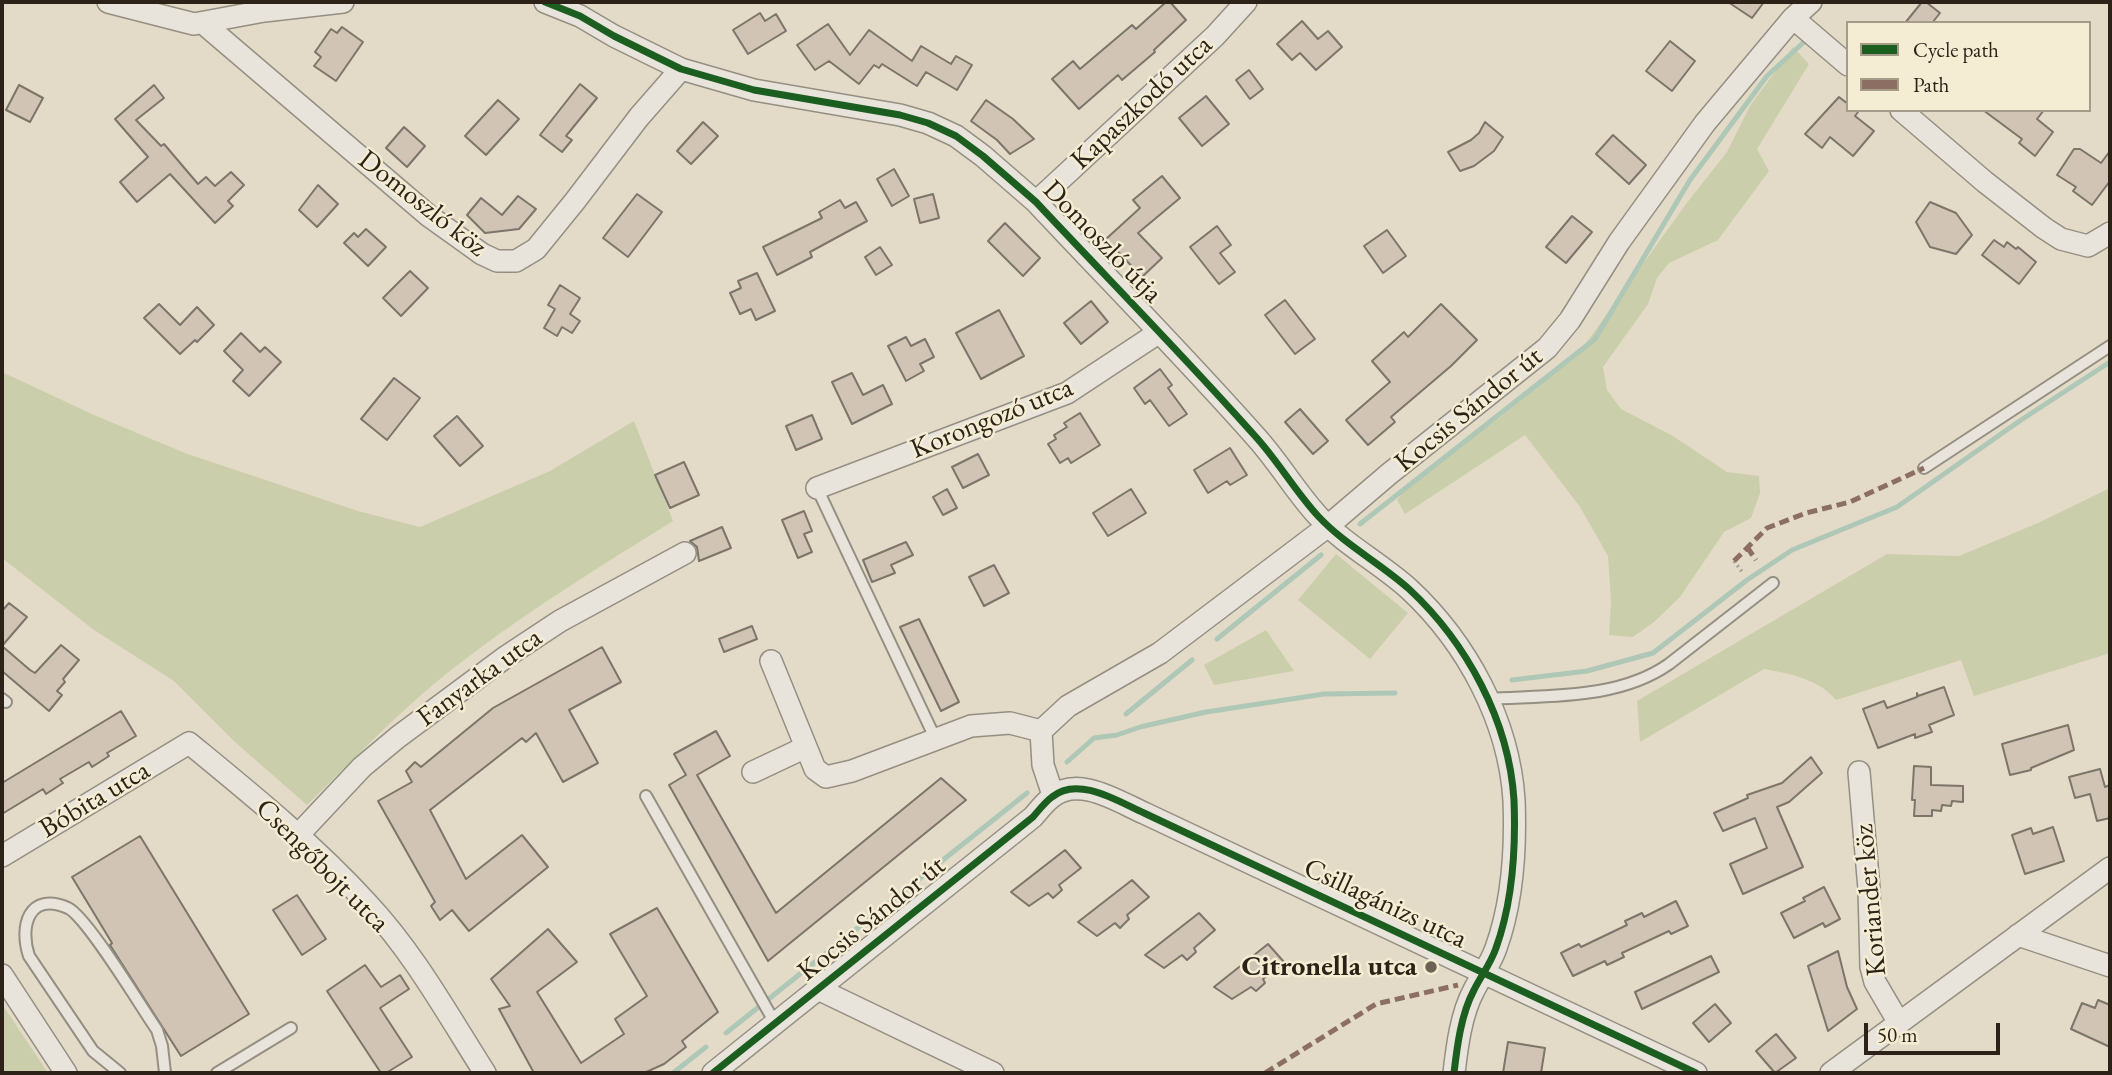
<!DOCTYPE html>
<meta charset="utf-8">
<style>
body{margin:0}
#map{position:relative;width:2112px;height:1075px;overflow:hidden;background:#e3dbc7;font-family:"EB Garamond",serif}
canvas{display:block}
.frame{position:absolute;inset:0;border:4px solid #2d2217;pointer-events:none}
.legend{position:absolute;left:1846px;top:21px;width:245px;height:91px;box-sizing:border-box;background:#f4ecd3;border:2px solid #a49b88;margin:0;padding:9px 12px;list-style:none;font-size:21px;color:#2d2217}
.legend li{display:flex;align-items:center;gap:14px;height:35px}
.legend b{width:35px;border:2px solid #a49b88}
.scale{position:absolute;left:1864px;top:1023px;width:136px;height:32px;box-sizing:border-box;border:4px solid #2d2217;border-top:0;padding-left:9px;font-size:21px;line-height:24px;white-space:nowrap;color:#2d2217;-webkit-text-stroke:5px #f4ecd3;paint-order:stroke}
</style>
<div id="map">
<canvas width="2112" height="1075"></canvas>
<div class="frame"></div>
<ul class="legend">
<li><b style="height:9px;background:#1b5e20"></b>Cycle path</li>
<li><b style="height:9px;background:#8d6e63"></b>Path</li>
</ul>
<div class="scale">50 m</div>
</div>
<script>
const g = document.querySelector('canvas').getContext('2d');
g.lineJoin = 'round';
function fill(path, color) { g.fillStyle = color; g.fill(path, 'evenodd'); }
function stroke(path, color, width, dash) { g.strokeStyle = color; g.lineWidth = width; g.lineCap = dash ? 'butt' : 'round'; g.setLineDash(dash || []); g.stroke(path); }
function label(font, color, halo, rows, align = 'center') {
  g.font = font + ' "EB Garamond",serif'; g.lineWidth = 5; g.setLineDash([]); g.textBaseline = 'middle'; g.strokeStyle = halo; g.fillStyle = color; for (const [text, x, y, turn = 0] of rows) {
    g.save(); g.translate(x, y); g.rotate((+turn || 0) * Math.PI / 180); g.textAlign = isNaN(turn) ? turn : align; if (halo) g.strokeText(text, 0, 0); g.fillText(text, 0, 0); g.restore();
  }
}
fill(new Path2D(`
 M1793,47L1809,64L1757,149L1769,171L1718,240L1669,263L1657,278L1648,304L1603,367L1607,390L1621,409L1673,436L1727,472L1759,476L1760,493L1751,518L1724,532L1680,597L1654,622L1633,637L1609,635L1611,601L1608,556L1580,507L1525,435L1405,514L1397,500L1414,479L1502,416L1581,350L1686,204L1727,152L1750,106Z
 M2,372L94,415L185,453L358,511L420,527L550,471L634,421L673,521C604,564 534,607 468,657C410,700 359,754 307,805L235,742L174,681L94,630L2,558Z
 M2110,488V653L1974,696L1961,660L1836,700C1820,680 1789,673 1764,669L1640,742L1637,701L1887,554L1959,556L2038,523Z
 M1336,554L1408,613L1370,659L1298,600Z
 M1266,630L1294,671L1214,685L1204,665Z
 M2,1004L48,1073H2Z`), '#cbceaa');
stroke(new Path2D(`
 M1360,524L1595,339L1690,180L1767,76L1805,41
 M1217,639L1321,555
 M1512,680L1587,671L1653,653L1747,580L1792,550L1897,507L2021,420L2110,362
 M1126,714L1192,660
 M1067,762L1094,738L1117,735L1140,727L1206,712L1324,694L1395,693
 M726,1033L1027,793
 M673,1073L706,1047`), '#afc7b6', 5);
const building = new Path2D(`
 M1166,2H1170L1186,20L1154,50L1155,52L1122,80L1118,75L1079,109L1052,79L1073,61L1080,69L1132,25L1136,29Z
 M1728,2H1764L1752,18Z
 M1922,2H1926L1940,13L1932,23H1905Z
 M760,13L765,21L776,14L786,31L748,54L733,30Z
 M1302,21L1318,39L1328,31L1342,47L1316,70L1300,53L1292,60L1277,44Z
 M828,24L850,55L869,30L912,61L921,46L951,64L956,56L972,65L957,90L926,72L917,86L882,64L879,68L874,65L859,84L829,61L815,70L797,45Z
 M342,27L363,42L336,81L314,66L321,57L315,52L331,29L337,33Z
 M1670,41L1695,61L1672,91L1646,71Z
 M1249,70L1263,89L1250,99L1236,80Z
 M580,84L597,98L566,136L572,140L562,152L540,135Z
 M19,85L43,98L30,122L6,110Z
 M154,85L164,98L136,120L161,146L164,144L198,184L206,177L215,186L231,172L244,185L228,201L233,206L215,223L170,174L137,202L120,182L148,157L115,119Z
 M1206,96L1229,124L1202,146L1179,118Z
 M1839,97L1848,104V110H1856L1858,112L1855,116L1874,131L1853,156L1830,137L1822,148L1805,134Z
 M498,100L519,119L486,155L465,136Z
 M986,100L1013,119L1034,139L1010,154L997,140L971,121Z
 M1983,110H2044L2037,119L2053,132L2035,156L2019,143L2022,139Z
 M703,122L718,136L691,164L677,151Z
 M1485,122L1503,137L1494,151L1474,166L1460,171L1448,152L1471,140L1479,133Z
 M404,127L425,146L407,167L386,148Z
 M1613,135L1646,165L1629,184L1596,154Z
 M2074,149H2080L2101,163L2110,151V181L2092,205L2073,191L2076,187L2057,175Z
 M894,169L909,196L892,206L877,179Z
 M1162,176L1180,198L1138,233L1162,258L1142,277L1106,239L1140,208L1133,200Z
 M318,185L338,204L317,227L299,210Z
 M637,194L662,212L628,257L603,238Z
 M933,194L939,218L920,223L914,199Z
 M518,196L536,209L519,229L485,233L467,215L481,198L502,215Z
 M840,200L845,208L856,202L867,221L810,252L812,257L777,275L763,247L822,218L819,212Z
 M1930,202L1956,213L1972,235L1956,254L1930,247L1916,222Z
 M1572,216L1592,232L1566,263L1546,247Z
 M1005,223L1040,258L1023,276L988,241Z
 M1217,226L1231,245L1220,253L1235,272L1219,284L1190,247Z
 M366,229L386,247L368,266L344,243L354,233L358,237Z
 M1387,230L1406,256L1383,273L1364,246Z
 M1994,240L2004,247L2007,242L2016,249L2018,247L2036,262L2019,284L1982,255Z
 M880,247L892,265L876,275L865,257Z
 M410,271L428,288L401,316L383,298Z
 M757,273L775,311L756,320L751,309L740,314L730,293L741,288L738,281Z
 M560,285L580,298L570,314L580,321L572,333L562,327L557,336L544,328L555,309L548,305Z
 M1285,300L1315,339L1295,354L1265,315Z
 M1091,301L1108,322L1081,344L1064,323Z
 M159,304L180,325L197,307L214,325L197,342L195,340L180,354L144,318Z
 M1441,304L1477,340L1451,366L1391,417L1395,422L1368,445L1346,420L1390,382L1372,361L1404,332L1408,337Z
 M999,310L1024,356L981,379L956,333Z
 M241,333L260,352L265,347L281,362L249,396L233,381L243,370L224,351Z
 M906,337L911,346L925,339L934,357L920,364L924,371L906,381L888,346Z
 M1160,369L1172,385L1168,388L1187,414L1169,426L1150,400L1145,404L1134,388Z
 M852,373L863,395L883,385L892,404L852,424L832,382Z
 M394,378L420,398L387,440L361,419Z
 M1300,409L1328,441L1313,454L1285,422Z
 M1080,413L1100,445L1071,463L1068,458L1060,463L1048,444L1056,439L1054,435L1067,427L1064,423Z
 M812,415L822,439L796,450L786,426Z
 M457,416L483,446L460,466L434,436Z
 M1230,448L1247,475L1230,485L1227,481L1208,493L1194,470Z
 M978,454L989,475L963,488L952,467Z
 M684,462L699,495L670,508L655,475Z
 M947,489L957,508L943,515L933,497Z
 M1131,489L1146,513L1108,536L1093,513Z
 M804,511L812,531L804,534L812,552L798,558L782,520Z
 M722,527L731,548L699,561L697,547L690,541Z
 M906,542L913,555L891,565L895,573L872,582L863,560Z
 M994,565L1009,593L984,606L969,577Z
 M9,603L27,617L2,646L30,670L35,673L61,645L79,660L63,679L65,682L57,691L62,695L49,711L2,671V611Z
 M919,619L959,702L941,711L900,627Z
 M752,626L757,639L724,652L719,639Z
 M602,647L621,682L569,710L598,763L563,782L536,733L526,742L522,738L430,810L466,879L522,835L548,867L469,931L452,910L440,920L431,906L435,902L378,801L412,782L406,771L415,762L421,767L493,708Z
 M1944,687L1954,715L1929,725L1932,732L1915,738V734L1878,748L1863,709L1884,701L1887,708L1917,697V693L1918,696Z
 M121,711L136,736L107,753L109,756L92,767L89,762L60,779L63,783L46,794L43,789L2,814V783Z
 M2068,725L2074,750L2031,768V770L2010,775L2002,744Z
 M716,731L730,756L697,775L776,913L941,778L966,800L768,961L669,785L686,775L674,754Z
 M1811,757L1822,773L1789,802L1777,807L1803,867L1743,894L1730,864L1767,848L1755,818L1723,831L1714,813L1748,798L1747,795L1782,783Z
 M1914,766L1931,767V785L1963,786V802L1952,801L1951,806L1942,805L1941,811L1932,810V816H1914L1915,800H1912Z
 M2100,769L2105,787L2110,785V818L2097,821L2090,794L2075,798L2069,777Z
 M2053,827L2064,861L2025,874L2012,835L2031,828L2033,834Z
 M140,836L249,1014L181,1056L110,945L112,943L72,877Z
 M1065,850L1081,868L1059,885L1062,890L1053,898L1048,893L1029,906L1011,892Z
 M1132,880L1149,897L1127,915L1129,919L1120,928L1115,923L1097,936L1078,922Z
 M1824,887L1840,919L1825,927L1823,923L1794,938L1781,913L1805,901L1803,898Z
 M297,895L326,939L302,955L273,910Z
 M1676,901L1688,926L1671,934L1669,931L1622,953L1624,957L1607,965L1605,961L1573,976L1561,953L1579,944L1581,947L1627,925L1625,921L1642,913L1644,917Z
 M657,908L718,1012L682,1041L686,1047L664,1064L644,1073H534L499,1009L510,1006L491,979L548,929L577,962L537,992L581,1063L624,1034L615,1019L647,996L610,934Z
 M1199,913L1215,930L1194,948L1196,952L1187,960L1182,955L1164,968L1145,955Z
 M1268,944L1284,962L1263,979L1265,983L1256,991L1251,987L1232,999L1214,987Z
 M1838,951L1847,987L1857,1009L1828,1031L1808,966Z
 M1711,956L1719,972L1642,1009L1635,992Z
 M365,965L381,987L400,975L409,989L380,1008L412,1057L386,1073H381L327,991Z
 M2098,1000L2110,1005V1047L2071,1029L2082,1003L2095,1008Z
 M1715,1004L1731,1023L1709,1042L1693,1023Z
 M1776,1034L1796,1058L1775,1073L1756,1051Z
 M1508,1042L1545,1048L1541,1073H1503Z`);
fill(building, '#d2c4b5');
stroke(building, '#7b756a', 2);
const service = new Path2D(`
 M1924,468L2110,346
 M817,488L936,740
 M2,699L6,702
 M1487,699C1547,695 1618,700 1669,664L1773,583
 M646,796L775,1023
 M120,1073L93,1051L29,956C19,926 29,891 68,908C87,917 141,1007 157,1030L162,1046L165,1073
 M217,1073L291,1028`);
const minor = new Path2D(`
 M108,2L194,24L264,11L343,2
 M545,2L580,16L614,36L681,69L754,90L900,115L928,123L956,136L983,156L1036,202C1109,280 1184,356 1255,436C1278,461 1295,491 1318,516C1345,545 1380,563 1409,589C1467,643 1509,721 1514,800C1516,850 1513,901 1496,948C1491,963 1481,976 1474,990C1461,1014 1457,1047 1454,1073
 M1793,18L1848,65
 M203,23L429,216L482,254L497,261H516L536,249L575,201L639,117L681,69
 M1901,110L1985,182L2044,228L2061,239L2088,246L2110,233
 M1036,202L1215,36L1246,2
 M817,488L1067,393L1158,333
 M771,661L815,769L826,777L852,771L971,726L1010,723L1041,731
 M753,772L806,747
 M1859,772L1869,889L1871,967L1875,982L1899,1023
 M1053,795L1043,765L1041,731L1068,706L1160,653L1328,526L1389,474L1547,348L1570,320L1619,242L1705,123L1793,18L1811,2
 M299,834L362,767L398,737L507,656L560,621L685,553
 M2,856L189,743C251,794 313,844 367,903C414,953 448,1015 485,1073
 M2018,935L2110,966
 M2,975L66,1073
 M818,989L993,1073
 M713,1073L1033,817C1039,810 1045,802 1052,797C1078,775 1119,802 1144,813L1696,1073
 M1831,1073L2110,868`);
stroke(service, '#948f82', 14);
stroke(minor, '#948f82', 24);
stroke(new Path2D(`
 M1734,561L1743,573`), '#a6a299', 3.5, [2, 3.5]);
stroke(service, '#e8e4db', 10);
stroke(minor, '#e8e4db', 21);
stroke(new Path2D(`
 M1747,547L1756,560
 M1734,561L1767,528L1806,513L1850,502L1924,468
 M1265,1073L1376,1004L1458,985`), '#8d6e63', 5, [10, 5]);
stroke(new Path2D(`
 M545,2L580,16L614,36L681,69L754,90L900,115L928,123L956,136L983,156L1036,202C1109,280 1184,356 1255,436C1278,461 1295,491 1318,516C1345,545 1380,563 1409,589C1467,643 1509,721 1514,800C1516,850 1513,901 1496,948C1491,963 1481,976 1474,990C1461,1014 1457,1047 1454,1073
 M713,1073L1033,817C1039,810 1045,802 1052,797C1078,775 1119,802 1144,813L1696,1073`), '#1b5e20', 7);
for (const [x, y, r, color] of [
 [1431,967,7,"#6d6355"]
]) { const dot = new Path2D(); dot.arc(x, y, r, 0, 2 * Math.PI); g.fillStyle = color; g.fill(dot); stroke(dot, '#f4ecd3', 2.5); }
label('28px', '#2d2217', '#f4ecd3', [
 ["Kapaszkodó utca",1142,103,-43],
 ["Domoszló köz",422,204,38],
 ["Domoszló útja",1102,242,46],
 ["Kocsis Sándor út",1469,410,-39],
 ["Korongozó utca",992,419,-22],
 ["Fanyarka utca",480,678,-36],
 ["Bóbita utca",95,800,-31],
 ["Csengőbojt utca",322,866,45],
 ["Koriander köz",1871,900,-95],
 ["Csillagánizs utca",1385,904,25],
 ["Kocsis Sándor út",872,919,-39]
]);
label('bold 28px', '#2d2217', '#f4ecd3', [
 ["Citronella utca",1417,967]
], 'right');
</script>
